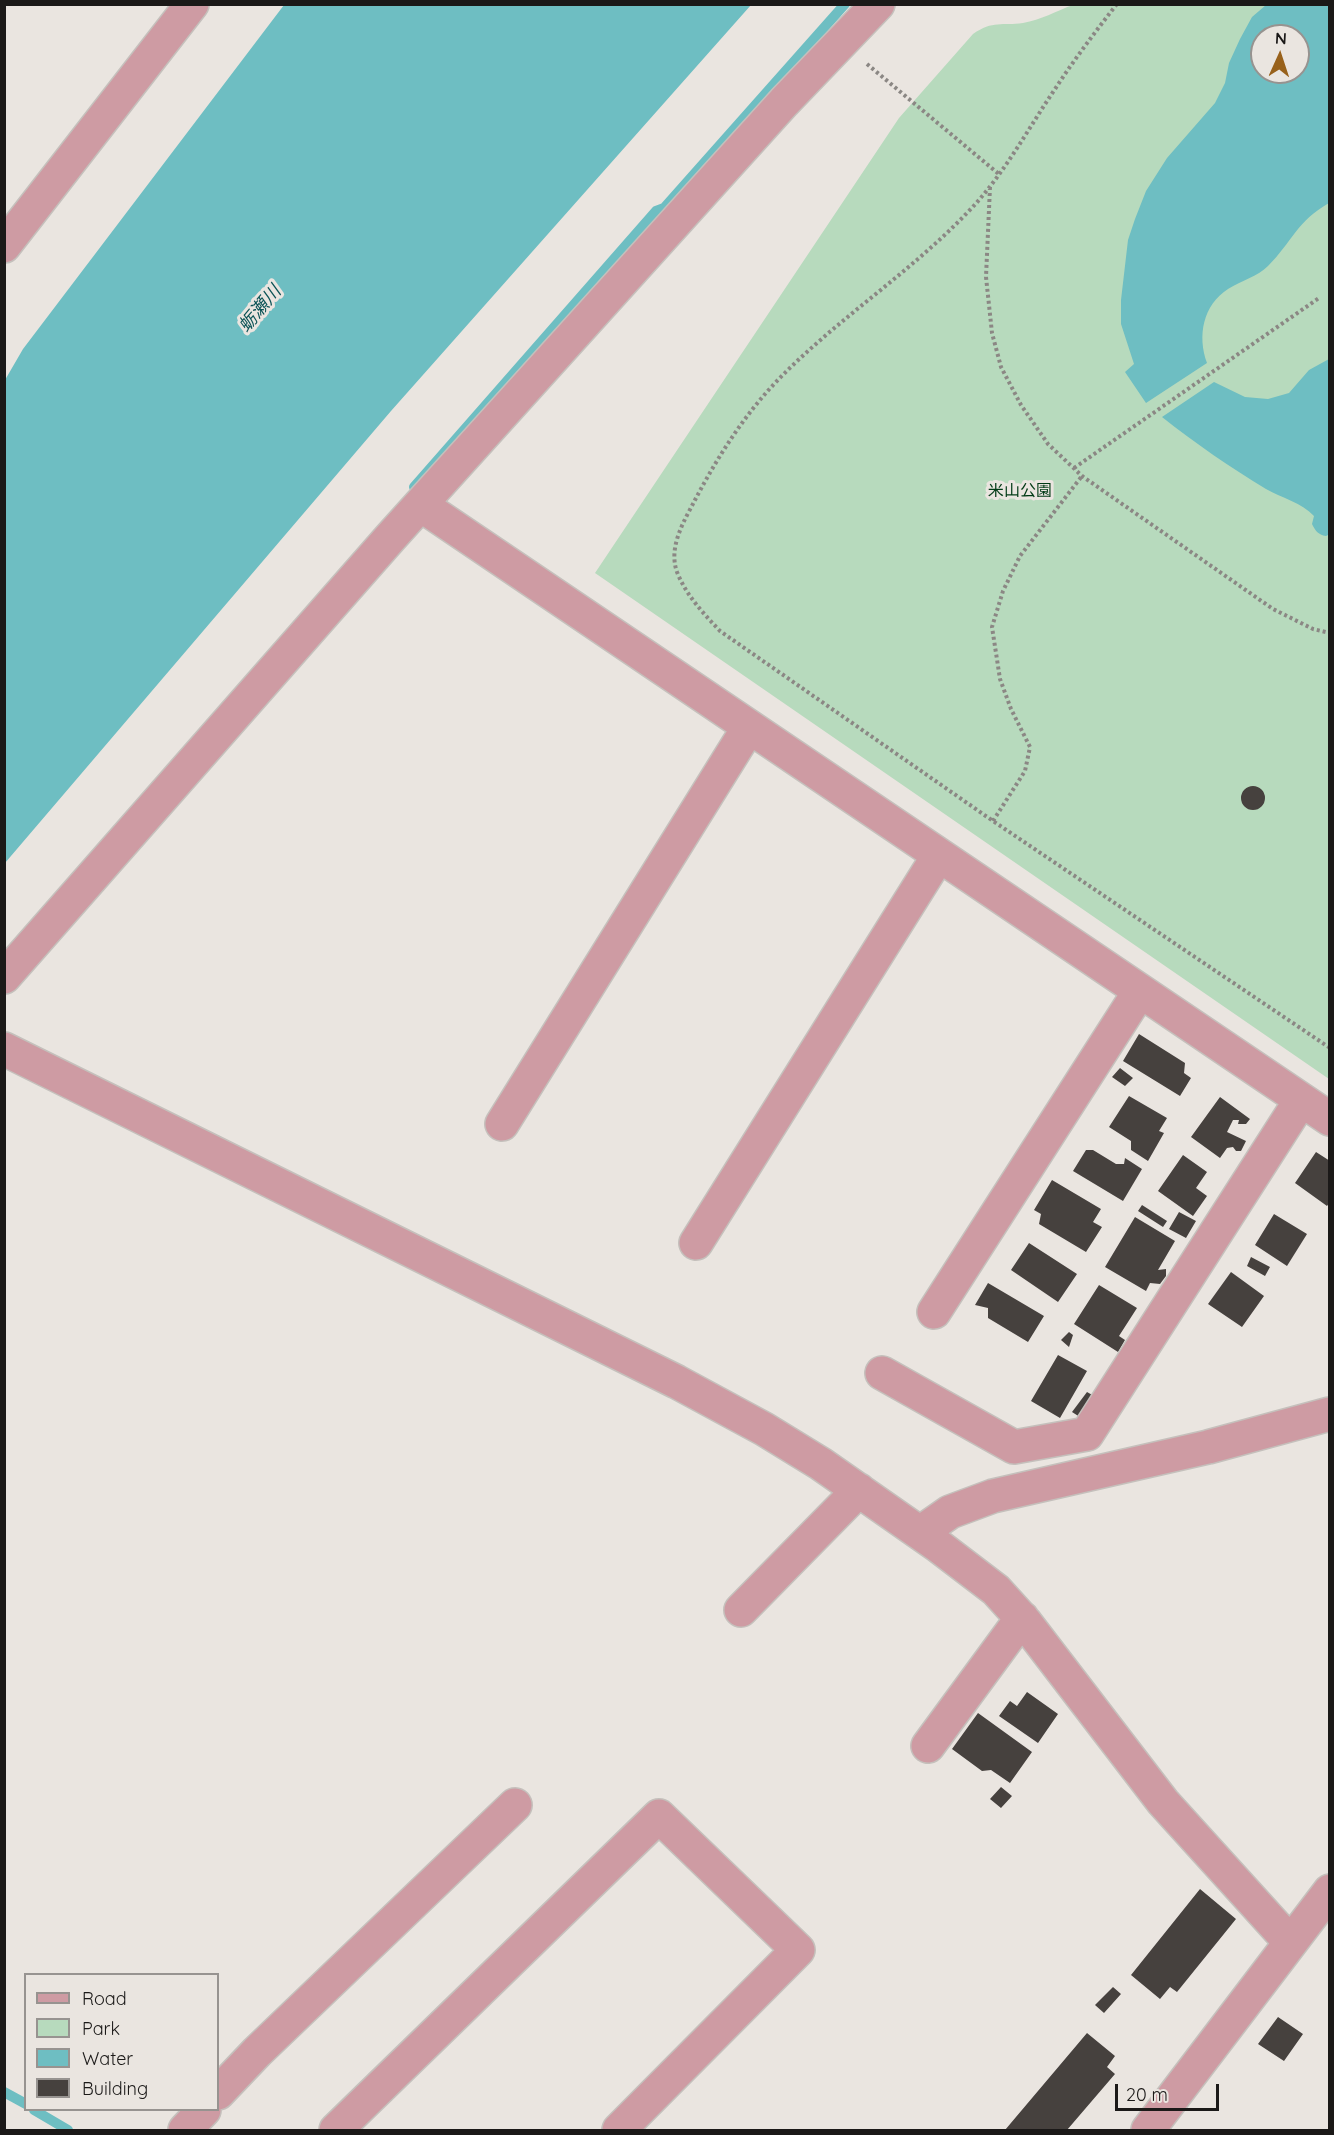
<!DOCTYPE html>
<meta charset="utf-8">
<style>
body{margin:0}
#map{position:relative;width:1334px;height:2135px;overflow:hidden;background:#eae5e0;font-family:Quicksand,sans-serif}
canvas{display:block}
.frame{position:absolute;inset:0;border:6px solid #1b1918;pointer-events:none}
.legend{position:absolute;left:24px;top:1973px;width:195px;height:138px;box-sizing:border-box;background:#eae5e0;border:2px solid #979390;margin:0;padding:8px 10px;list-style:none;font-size:18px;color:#1b1918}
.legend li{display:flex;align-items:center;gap:12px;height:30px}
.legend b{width:30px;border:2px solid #979390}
.north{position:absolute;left:1250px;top:24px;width:60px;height:60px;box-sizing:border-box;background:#eae5e0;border:2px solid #979390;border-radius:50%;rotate:3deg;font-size:16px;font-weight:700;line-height:24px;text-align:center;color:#1b1918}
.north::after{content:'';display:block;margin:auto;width:21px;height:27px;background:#98611b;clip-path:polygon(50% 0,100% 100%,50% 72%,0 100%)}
.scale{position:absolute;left:1115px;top:2084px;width:104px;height:27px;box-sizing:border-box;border:3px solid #1b1918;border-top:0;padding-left:8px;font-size:18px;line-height:21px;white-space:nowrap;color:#1b1918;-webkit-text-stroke:4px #eae5e0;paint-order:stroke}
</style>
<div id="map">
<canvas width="1334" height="2135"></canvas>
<div class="frame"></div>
<ul class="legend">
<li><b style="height:8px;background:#ce9ba3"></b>Road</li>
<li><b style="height:16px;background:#b7dabd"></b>Park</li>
<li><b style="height:16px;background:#6ebec2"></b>Water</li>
<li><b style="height:16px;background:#46413e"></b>Building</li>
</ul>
<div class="north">N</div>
<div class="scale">20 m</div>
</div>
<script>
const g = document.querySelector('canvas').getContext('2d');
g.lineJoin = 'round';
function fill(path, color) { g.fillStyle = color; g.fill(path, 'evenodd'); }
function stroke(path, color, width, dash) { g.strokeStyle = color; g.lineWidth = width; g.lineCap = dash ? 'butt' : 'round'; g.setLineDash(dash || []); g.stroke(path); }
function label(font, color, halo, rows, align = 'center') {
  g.font = font + ' Quicksand,"Noto Sans JP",sans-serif'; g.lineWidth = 6; g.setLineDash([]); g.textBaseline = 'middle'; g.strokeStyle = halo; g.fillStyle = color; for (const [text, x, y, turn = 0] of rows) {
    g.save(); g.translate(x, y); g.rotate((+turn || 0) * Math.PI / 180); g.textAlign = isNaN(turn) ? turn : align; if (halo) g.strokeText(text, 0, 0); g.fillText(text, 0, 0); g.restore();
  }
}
fill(new Path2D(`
 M1073,5H1329V1079L595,573L899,118L973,34C993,20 1002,26 1023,23C1041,20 1056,11 1073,5ZM1262,36H1298V72H1262Z`), '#b7dabd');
fill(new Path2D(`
 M284,5H751L391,411L5,863V380L23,349Z
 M1266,5H1329V203C1297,221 1292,242 1268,266C1257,277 1242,280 1228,289C1203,305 1197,336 1207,363L1146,403L1125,372L1134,364L1121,324V300L1128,240L1135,219L1146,191L1167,158L1215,103L1225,83L1229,63L1240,39L1252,17ZM1262,36H1298V72H1262Z
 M1329,359L1330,534L1326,536C1318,535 1315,530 1312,524L1314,516C1302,503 1282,498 1266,489C1230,467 1196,444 1162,417L1214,382L1245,397L1268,399L1289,393L1309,370Z`), '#6ebec2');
stroke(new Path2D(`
 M414,487L656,211L664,208L845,4
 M4,2092L26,2104
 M34,2110L68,2130`), '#6ebec2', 10);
fill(new Path2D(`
 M1241 798a12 12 0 1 1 24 0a12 12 0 1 1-24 0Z
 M1139,1034L1185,1063L1184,1073L1191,1078L1180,1096L1123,1061Z
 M1120,1068L1133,1078L1125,1086L1112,1077Z
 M1129,1096L1167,1118L1159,1131L1164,1133L1148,1161L1131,1150V1141L1109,1127Z
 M1220,1097L1250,1119L1246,1124H1238L1239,1120H1233L1227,1132L1246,1141L1241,1151H1236L1233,1147L1227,1148L1220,1158L1191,1137Z
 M1086,1150H1093L1116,1164H1124L1125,1158L1142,1169L1123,1201L1073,1171Z
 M1316,1152L1330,1161V1202L1327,1206L1295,1183Z
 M1183,1155L1207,1172L1196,1188L1207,1196L1193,1216L1158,1191Z
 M1052,1180L1101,1209L1093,1222L1102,1227L1086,1252L1039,1224L1041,1214L1034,1210Z
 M1142,1205L1167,1221L1163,1227L1138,1211Z
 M1179,1212L1196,1221L1186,1238L1169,1229Z
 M1274,1214L1307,1234L1287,1266L1255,1245Z
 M1135,1217L1175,1241L1158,1270L1166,1269V1276L1160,1284L1150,1283L1146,1291L1105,1267Z
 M1029,1243L1077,1274L1058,1302L1011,1270Z
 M1251,1257L1270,1267L1265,1276L1247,1266Z
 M1231,1272L1264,1296L1242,1327L1208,1304Z
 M988,1283L1044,1316L1028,1342L988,1318V1308L975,1305Z
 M1099,1285L1137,1308L1119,1336L1125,1340L1118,1352L1074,1324Z
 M1069,1332L1073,1335L1069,1347L1061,1340Z
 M1058,1355L1087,1371L1060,1418L1031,1401Z
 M1087,1392L1094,1396L1083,1419L1072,1412Z
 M1027,1692L1058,1714L1038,1743L999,1716L1010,1701L1017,1706Z
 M978,1713L1032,1752L1010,1783L991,1770L982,1771L952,1749Z
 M1001,1787L1012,1796L1001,1808L990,1799Z
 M1200,1889L1236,1919L1177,1992L1170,1987L1160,1999L1131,1975Z
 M1113,1987L1121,1994L1104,2013L1095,2005Z
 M1278,2017L1303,2034L1284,2061L1258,2044Z
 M1087,2033L1115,2056L1107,2067L1115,2074L1067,2130H1005Z`), '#46413e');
const minor = new Path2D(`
 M4,246L192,4
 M421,505L1330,1119
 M4,977L390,538L784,102L878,4
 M4,1049L677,1382L764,1429L821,1464L937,1545L996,1590L1025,1622L1163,1802L1290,1942
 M502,1124L749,727
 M696,1243L939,855
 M934,1312L1140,991
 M882,1373L1014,1447L1087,1434L1301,1100
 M920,1533L950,1512L993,1496L1208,1447L1330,1414
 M741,1610L859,1490
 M928,1746L1022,1618
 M218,2093L257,2052L515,1805
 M185,2130L204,2110
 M336,2130L659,1816L798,1950L619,2130
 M1148,2130L1330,1891`);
stroke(minor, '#c5c0bc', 36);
stroke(new Path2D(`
 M1117,4C1095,32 1074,60 1055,89C1026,132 1002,178 965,215C906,276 833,322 775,383C743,417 717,458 695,500C684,521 668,547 677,572C686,595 703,613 720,631L993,821L1330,1048
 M867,64L1000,175
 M990,187L986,277L992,333L1001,367L1021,405L1048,444L1082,476L1273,609L1313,629L1330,633
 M1074,468L1319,298
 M993,821L1025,771L1030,747L1011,709L1000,679L992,627L1003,591L1020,556L1082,476`), '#8b8784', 4, [3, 3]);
stroke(minor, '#ce9ba3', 33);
label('16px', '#003a15', '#eae5e0', [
 ["米山公園",1020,491]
]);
label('italic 18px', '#0b5356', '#eae5e0', [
 ["蛎瀬川",260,309,-50]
]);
</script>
